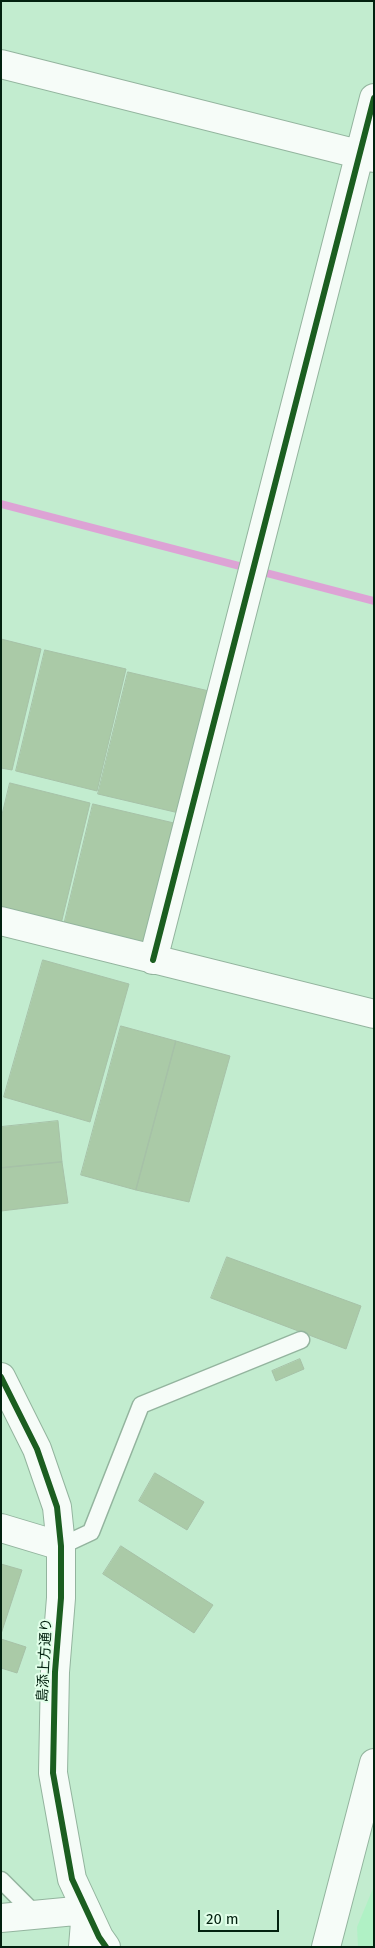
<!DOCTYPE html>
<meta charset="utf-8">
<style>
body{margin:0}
#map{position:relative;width:375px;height:1948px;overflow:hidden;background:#c2eccf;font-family:"Fira Sans",sans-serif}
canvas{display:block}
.frame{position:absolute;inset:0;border:2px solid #02210f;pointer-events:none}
.scale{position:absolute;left:198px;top:1910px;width:81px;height:22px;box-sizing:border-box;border:2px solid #02210f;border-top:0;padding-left:6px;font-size:15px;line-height:18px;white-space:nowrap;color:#02210f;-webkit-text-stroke:4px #e1ffe9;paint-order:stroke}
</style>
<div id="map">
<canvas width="375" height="1948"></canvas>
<div class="frame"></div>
<div class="scale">20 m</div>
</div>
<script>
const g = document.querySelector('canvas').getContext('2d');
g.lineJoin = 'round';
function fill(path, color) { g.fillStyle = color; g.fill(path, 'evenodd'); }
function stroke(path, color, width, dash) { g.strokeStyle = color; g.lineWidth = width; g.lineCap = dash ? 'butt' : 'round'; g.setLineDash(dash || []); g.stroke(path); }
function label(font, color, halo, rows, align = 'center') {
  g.font = font + ' "Fira Sans","Noto Sans JP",sans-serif'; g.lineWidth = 4; g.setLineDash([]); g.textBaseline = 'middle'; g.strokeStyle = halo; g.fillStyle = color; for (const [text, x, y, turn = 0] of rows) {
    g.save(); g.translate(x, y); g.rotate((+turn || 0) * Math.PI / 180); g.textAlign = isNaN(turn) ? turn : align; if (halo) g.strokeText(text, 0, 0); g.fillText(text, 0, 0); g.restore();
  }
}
fill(new Path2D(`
 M374,1886V1947H358L357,1927Z`), '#b0f1c5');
stroke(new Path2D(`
 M1,504L374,601`), '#dda3d5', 8);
const building = new Path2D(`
 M1,639L41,649L12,770L1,768Z
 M45,650L126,669L97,791L16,771Z
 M128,672L209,691L179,813L98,794Z
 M10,783L90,803L61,924L1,909V819Z
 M93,804L174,823L145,944L64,925Z
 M43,960L129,984L90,1122L4,1097Z
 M121,1026L176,1041L136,1190L81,1175Z
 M176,1041L230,1056L189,1202L136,1190Z
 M58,1121L62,1162L1,1168V1127Z
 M62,1162L68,1203L1,1211V1168Z
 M227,1257L361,1306L346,1349L211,1298Z
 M300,1359L304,1369L276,1381L272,1371Z
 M155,1473L204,1502L187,1530L139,1501Z
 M121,1546L213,1605L194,1633L103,1574Z
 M1,1564L22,1570L1,1634Z
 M1,1639L26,1647L17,1673L1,1668Z`);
fill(building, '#aacaa7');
stroke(building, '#a6c1a7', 1);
const service = new Path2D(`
 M61,1546L91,1532L141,1405L301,1340
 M1,1880L36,1915`);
const minor = new Path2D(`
 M1,64L374,158
 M1,921L374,1014
 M153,960L374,98
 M1,1528L61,1546
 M1,1918L86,1910L83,1947
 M326,1947L374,1763`);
const tertiary = new Path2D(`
 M1,1377L37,1449L57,1507L61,1546V1598L55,1672L53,1773L72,1879L99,1937L106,1947`);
stroke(service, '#93b49e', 19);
stroke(minor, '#93b49e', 30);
stroke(tertiary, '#93b49e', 30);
stroke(service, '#f6fcf8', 16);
stroke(minor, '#f6fcf8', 28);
stroke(tertiary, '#f6fcf8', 28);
stroke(new Path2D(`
 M153,960L374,98
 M1,1377L37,1449L57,1507L61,1546V1598L55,1672L53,1773L72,1879L99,1937L106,1947`), '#1b5e20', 6);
label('14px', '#02210f', '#e1ffe9', [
 ["島添上方通り",45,1660,-87]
]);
</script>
